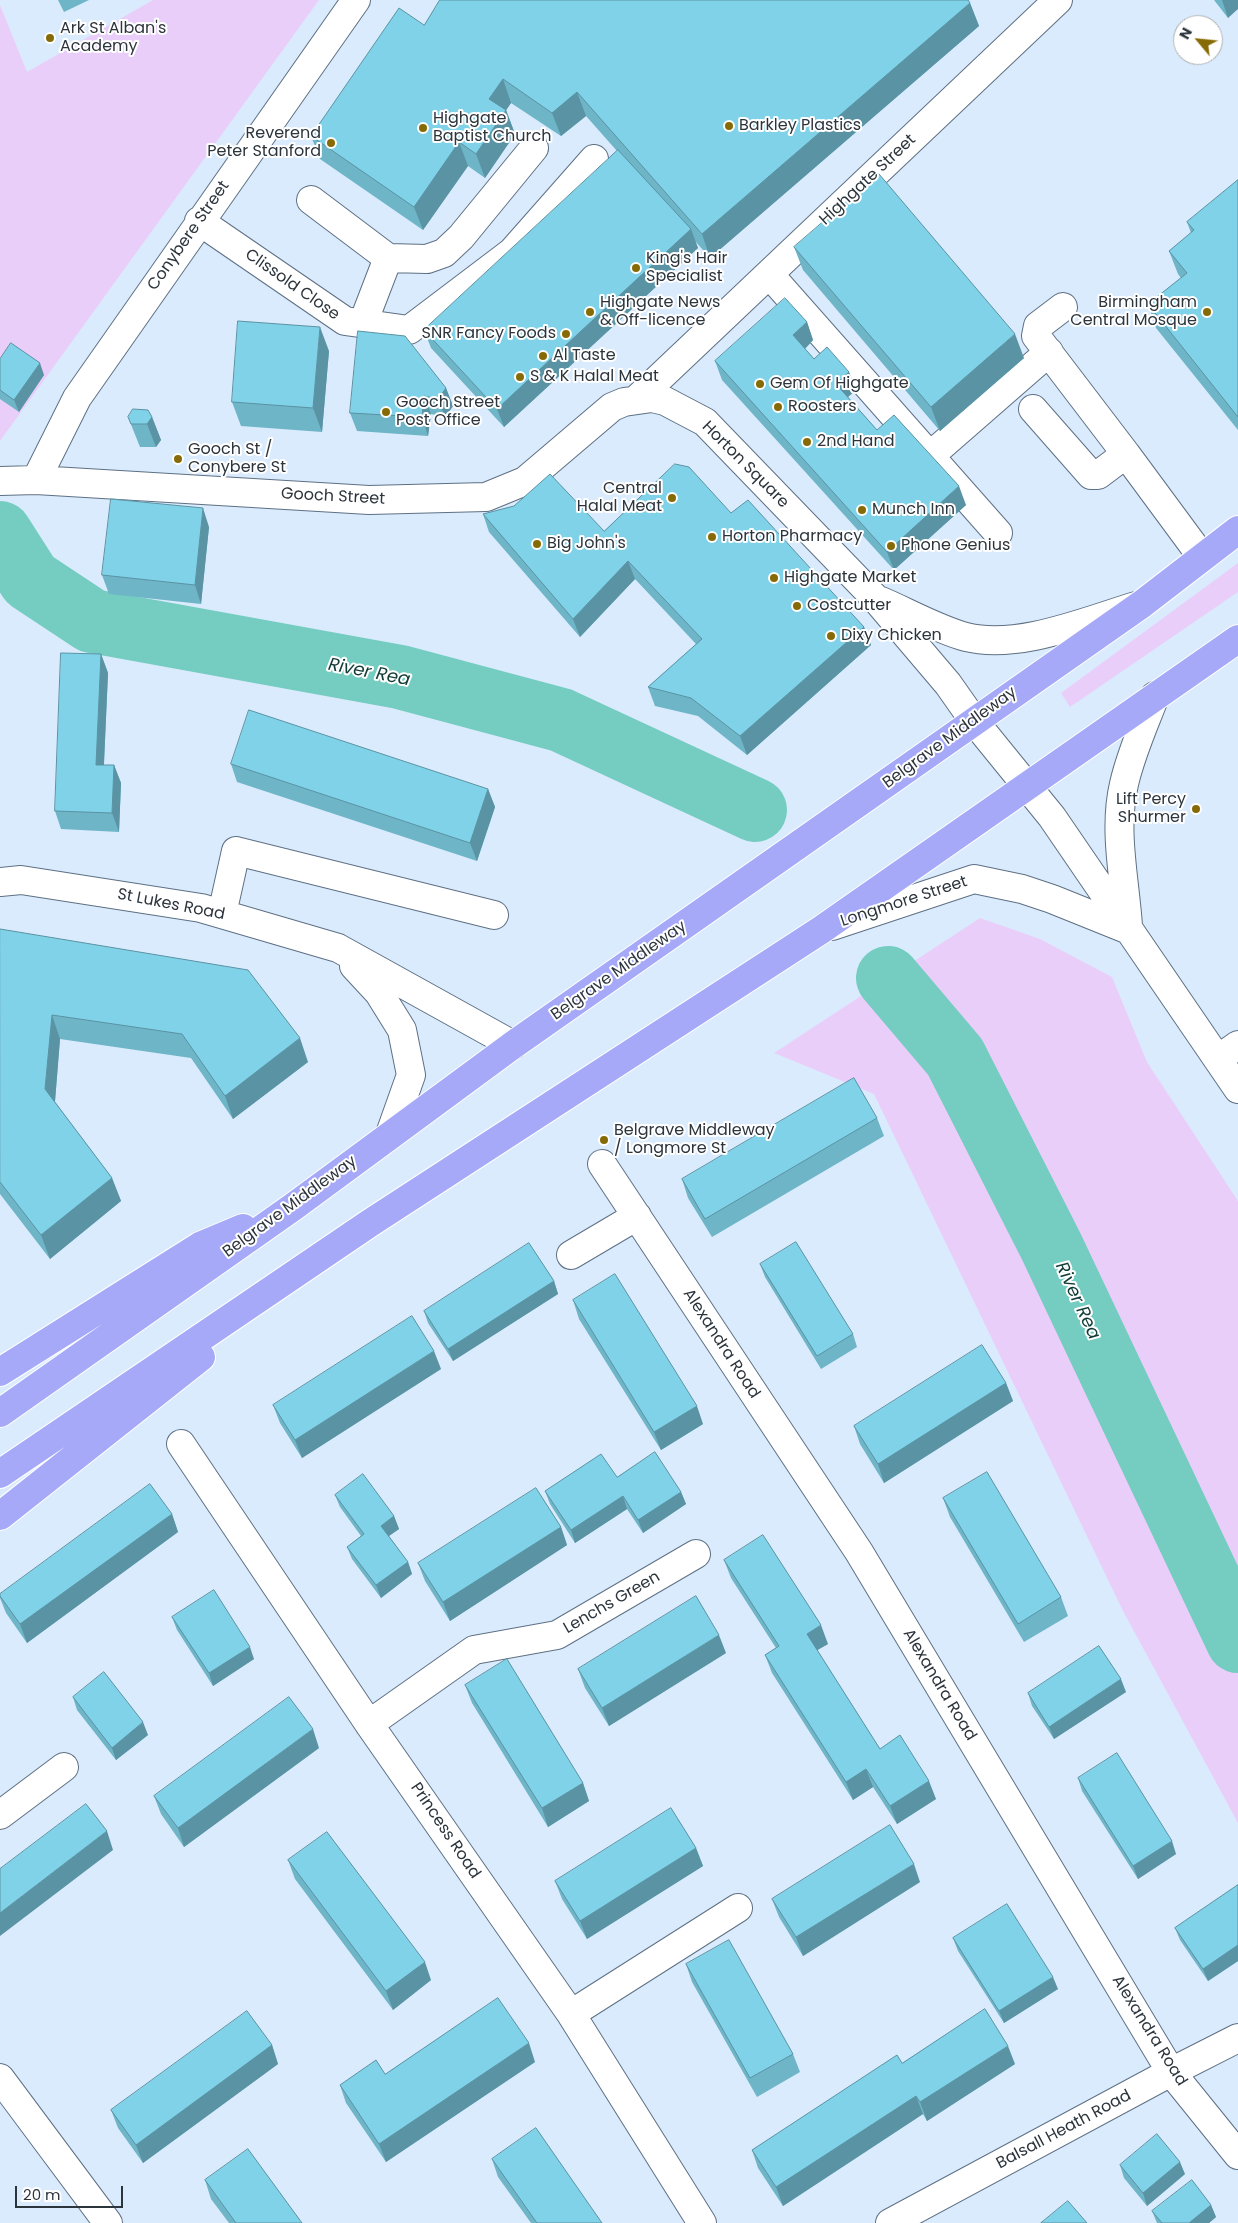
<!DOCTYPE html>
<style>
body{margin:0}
#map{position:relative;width:1238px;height:2223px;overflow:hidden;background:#daebfd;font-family:Poppins,sans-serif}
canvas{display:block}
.north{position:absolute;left:1173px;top:15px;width:50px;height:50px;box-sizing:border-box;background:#fff;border:1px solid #abaeb1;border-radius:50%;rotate:298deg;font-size:14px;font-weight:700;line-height:20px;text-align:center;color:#2c343c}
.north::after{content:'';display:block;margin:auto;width:18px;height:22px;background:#866a05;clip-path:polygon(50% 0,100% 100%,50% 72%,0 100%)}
.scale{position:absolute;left:15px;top:2186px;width:108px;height:22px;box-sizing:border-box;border:2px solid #2c343c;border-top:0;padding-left:6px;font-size:15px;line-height:18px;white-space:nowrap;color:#2c343c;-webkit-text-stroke:4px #fff;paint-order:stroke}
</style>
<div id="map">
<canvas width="1238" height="2223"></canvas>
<div class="north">N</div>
<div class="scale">20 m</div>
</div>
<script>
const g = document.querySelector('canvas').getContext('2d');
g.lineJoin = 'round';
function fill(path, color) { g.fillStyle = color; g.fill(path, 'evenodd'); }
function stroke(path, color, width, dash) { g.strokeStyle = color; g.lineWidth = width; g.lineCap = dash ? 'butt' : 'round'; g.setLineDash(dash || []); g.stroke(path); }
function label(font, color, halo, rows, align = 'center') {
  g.font = font + ' Poppins,sans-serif'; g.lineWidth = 4; g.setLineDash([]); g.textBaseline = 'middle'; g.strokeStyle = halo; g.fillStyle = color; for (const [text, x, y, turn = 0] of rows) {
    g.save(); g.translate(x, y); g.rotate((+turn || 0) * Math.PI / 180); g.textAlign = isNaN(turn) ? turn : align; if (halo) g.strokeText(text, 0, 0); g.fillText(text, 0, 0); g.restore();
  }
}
fill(new Path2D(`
 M153,0H319L0,441V5L27,72Z
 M1238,563V592L1070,707L1061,693Z
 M980,918L1040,939L1112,977L1147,1062L1238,1201V1823L1123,1611L874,1094L774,1053Z`), '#eacefa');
stroke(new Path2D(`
 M0,533L30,580L92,621L400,677L561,720L755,810
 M888,978L955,1057L1051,1246L1238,1641`), '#75ccc1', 64);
const minor = new Path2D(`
 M311,200L388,258L363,323
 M199,221L345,321L409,330L512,252L594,159
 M388,258L427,259L444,253L461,237L534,148
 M769,274L998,533
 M1063,307L1038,326L1036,336L1126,454
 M636,400L1058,0
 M1033,409L1091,475H1098L1126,454L1202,557
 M931,455L1049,352
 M36,480L77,398L356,0
 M0,481L36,480L369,500L486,497L525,481L612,407L624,402L652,398L665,401L705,422L875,598L948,684L974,721L1052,817L1238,1089
 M881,601C907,612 939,630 966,637C1018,650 1086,621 1136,606
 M0,882L21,880L201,908L338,948L513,1045
 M222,914L236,851L494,915
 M832,926L974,879L1022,889L1052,899L1129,930
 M1128,926C1125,880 1113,830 1124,784C1131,753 1144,725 1155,696
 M354,966L379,993L402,1030L411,1075L390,1134
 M1218,1059L1238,1045
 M602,1164L859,1552L1171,2072L1238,2155
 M571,1255L637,1216
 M181,1444L369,1724L571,2014L702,2223
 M369,1724L474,1650L557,1635L696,1554
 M0,1815L64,1767
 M571,2014L738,1908
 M0,2078L108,2223
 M890,2223L1171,2072L1238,2038`);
const highway = new Path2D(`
 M0,1372L200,1246L243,1228
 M0,1413L293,1207L513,1045L1142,604L1238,530
 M0,1474L370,1223L821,930L1238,639
 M0,1516L201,1357`);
stroke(minor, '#5e7084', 30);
stroke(highway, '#fff', 30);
stroke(minor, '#fff', 28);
stroke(highway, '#a6a9f8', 28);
fill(new Path2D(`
 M58,0H89L64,12Z
 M1214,0H1238L1228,18Z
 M970,3L979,26L710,258L695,241L698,248L504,427L431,348L424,330L617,151L586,116L561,136L511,103L506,110L515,134L485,178L468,166L423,230L320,159L311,136L424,25Z
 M1238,180V430L1156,328L1148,304L1181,278L1178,274L1169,251L1191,233L1187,222Z
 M794,247L1024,358L940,431L803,270Z
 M807,322L813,340L805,349L814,359L849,372L856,390L848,397L877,430L966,505L894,570L722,380L715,361Z
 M329,351L322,432L241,426L232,402Z
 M0,359L44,375L19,412L0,399Z
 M446,388L453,406L445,417L431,414L428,436L357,431L350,413Z
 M128,417H152L161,440L156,447H140Z
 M731,513L864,627L871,645L747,755L698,716L655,706L648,687L696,644L635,579L580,637L489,532L483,514L604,531Z
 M209,527L201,604L109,594L102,575Z
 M101,654L108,673L104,765H114L121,783L119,832L61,829L55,811Z
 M231,764L488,789L495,807L477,861L237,782Z
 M0,929L308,1062L233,1119L191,1058L60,1039L55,1102L112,1178L121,1201L50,1259L0,1194Z
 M877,1118L884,1136L712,1237L688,1198L682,1179Z
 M760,1264L853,1334L857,1347L821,1369L765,1277Z
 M554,1281L558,1294L453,1361L428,1323L424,1311Z
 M573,1300L703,1424L661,1450L579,1319Z
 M441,1369L302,1458L280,1423L273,1405Z
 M1006,1383L1013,1401L884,1483L860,1444L854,1426Z
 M617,1477L681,1492L686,1504L643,1533L627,1509L575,1543L550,1504L545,1491Z
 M335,1495L394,1516L399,1529L389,1536L408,1562L412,1574L381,1598L352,1559L347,1547L361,1536L340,1507Z
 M943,1498L1061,1597L1068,1616L1024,1642L950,1517Z
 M172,1514L178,1532L27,1643L6,1613L0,1598V1594Z
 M561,1527L567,1545L450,1621L425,1581L418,1563Z
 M724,1560L828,1644L817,1650L880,1749L936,1799L897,1824L873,1787L853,1800L772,1673L765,1655L776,1648L731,1578Z
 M172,1617L254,1659L213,1686L177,1630Z
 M726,1653L609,1726L585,1688L578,1669Z
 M465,1685L583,1783L589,1801L548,1827L472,1703Z
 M1126,1692L1054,1739L1032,1706L1028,1693Z
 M73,1697L148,1735L116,1760L77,1710Z
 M319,1748L184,1847L161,1814L154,1796Z
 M1078,1778L1176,1854L1138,1879L1082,1791Z
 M696,1848L703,1866L587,1939L562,1899L555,1881Z
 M288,1860L431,1980L393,2010L295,1879Z
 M920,1882L803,1956L779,1917L772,1899Z
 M1238,1885V1961L1208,1981L1180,1940L1175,1928Z
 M953,1938L1058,1989L1004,2023L958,1951Z
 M686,1964L793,2054L800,2072L757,2097L692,1982Z
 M272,2045L278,2064L143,2163L118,2128L111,2110Z
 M535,2062L386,2162L346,2103L340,2085L385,2074Z
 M902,2063L1015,2064L927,2121L923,2114L783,2206L758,2168L752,2150Z
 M492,2159L602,2223H531L498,2177Z
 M1120,2165L1185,2174L1147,2206L1124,2178Z
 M205,2180L302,2223H229L211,2199Z
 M1211,2205L1216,2217L1209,2223H1157L1152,2211Z`), '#6eb5c8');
fill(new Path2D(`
 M1222,0H1238V9L1228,18Z
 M970,3L979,26L710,258L702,234Z
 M503,79L511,103L498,122L489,99Z
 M577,92L586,116L561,136L552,113Z
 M506,110L515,134L485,178L476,154Z
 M459,142L468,166L423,230L414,207Z
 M691,229L698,248L504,427L497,409Z
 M807,322L813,340L800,354L793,335Z
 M320,327L329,351L322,432L313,408Z
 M1015,334L1024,358L940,431L931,407Z
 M40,363L44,375L19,412L14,400Z
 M849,372L856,390L842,402L836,384Z
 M446,388L453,406L445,417L438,399Z
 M424,396L431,414L428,436L422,417Z
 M152,417L161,440L156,447L147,424Z
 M959,486L966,505L894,570L887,552Z
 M203,508L209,527L201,604L195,585Z
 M628,561L635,579L580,637L573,619Z
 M864,627L871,645L747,755L740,736Z
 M101,654L108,673L103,783L96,765Z
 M114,765L121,783L119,832L112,813Z
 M488,789L495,807L477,861L470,843Z
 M52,1015L60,1039L54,1113L45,1089Z
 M300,1038L308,1062L233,1119L225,1096Z
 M112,1178L121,1201L50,1259L41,1235Z
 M554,1281L558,1294L453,1361L448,1349Z
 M434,1351L441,1369L302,1458L295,1440Z
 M1006,1383L1013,1401L884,1483L878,1464Z
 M697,1406L703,1424L661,1450L654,1432Z
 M681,1492L686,1504L643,1533L638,1520Z
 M623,1496L627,1509L575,1543L571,1530Z
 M172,1514L178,1532L27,1643L20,1624Z
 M394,1516L399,1529L386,1538L381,1526Z
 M561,1527L567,1545L450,1621L443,1602Z
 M408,1562L412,1574L381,1598L376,1585Z
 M821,1625L828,1644L814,1652L807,1634Z
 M719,1635L726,1653L609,1726L602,1708Z
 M250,1647L254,1659L213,1686L209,1673Z
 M1121,1679L1126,1692L1054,1739L1049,1727Z
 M143,1722L148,1735L116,1760L112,1748Z
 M313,1729L319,1748L184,1847L178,1828Z
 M866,1769L873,1787L853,1800L846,1782Z
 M929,1781L936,1799L897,1824L890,1806Z
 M583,1783L589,1801L548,1827L542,1808Z
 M107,1831L113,1850L0,1936V1913Z
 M1172,1841L1176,1854L1138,1879L1133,1866Z
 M696,1848L703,1866L587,1939L580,1921Z
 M914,1864L920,1882L803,1956L796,1937Z
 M1238,1945V1961L1208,1981L1203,1969Z
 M425,1962L431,1980L393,2010L386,1991Z
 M1053,1977L1058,1989L1004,2023L999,2011Z
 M529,2043L535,2062L386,2162L379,2144Z
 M272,2045L278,2064L143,2163L136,2145Z
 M1008,2046L1015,2064L927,2121L920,2102Z
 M916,2096L923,2114L783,2206L776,2187Z
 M1180,2162L1185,2174L1147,2206L1143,2193Z
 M1211,2205L1216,2217L1209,2223H1189Z`), '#5a93a3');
const building = new Path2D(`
 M440,0H968L970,3L702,234L577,92L552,113L503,79L489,99L506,110L476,154L459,142L414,207L311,136L399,8L424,25Z
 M618,150L691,229L497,409L424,330Z
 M879,174L1015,334L931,407L794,247Z
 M1238,180V417L1148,304L1187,273L1169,251L1194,230L1187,222Z
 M785,298L807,322L793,335L814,359L827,347L849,372L836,384L877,430L894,415L959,486L887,552L715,361Z
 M238,321L320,327L313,408L232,402Z
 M358,331L405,336L446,388L438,399L424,396L422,417L350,413Z
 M11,343L40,363L14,400L0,390V359Z
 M133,409L148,410L152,417L147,424H131L128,417Z
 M675,464L689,467L731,513L748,500L864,627L740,736L691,698L648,687L702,639L628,561L573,619L483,514L514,506L550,474L604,531Z
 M111,499L203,508L195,585L102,575Z
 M61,653L101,654L96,765H114L112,813L55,811Z
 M249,710L488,789L470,843L231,764Z
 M0,929L248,970L300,1038L225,1096L182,1034L52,1015L45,1089L112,1178L41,1235L0,1182Z
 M854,1078L877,1118L705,1219L682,1179Z
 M796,1242L853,1334L817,1356L760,1264Z
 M529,1243L554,1281L448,1349L424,1311Z
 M615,1274L697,1406L654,1432L573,1300Z
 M412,1316L434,1351L295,1440L273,1405Z
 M982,1345L1006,1383L878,1464L854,1426Z
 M655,1452L681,1492L638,1520L623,1496L571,1530L545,1491L601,1454L617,1477Z
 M987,1472L1061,1597L1018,1624L943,1498Z
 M363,1474L394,1516L381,1526L408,1562L376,1585L347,1547L364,1534L335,1495Z
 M150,1484L172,1514L20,1624L0,1596V1594Z
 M536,1488L561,1527L443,1602L418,1563Z
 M763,1535L821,1625L807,1634L880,1749L900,1735L929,1781L890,1806L866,1769L846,1782L765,1655L779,1646L724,1560Z
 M214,1590L250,1647L209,1673L172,1617Z
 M696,1596L719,1635L602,1708L578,1669Z
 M1099,1646L1121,1679L1049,1727L1028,1693Z
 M507,1659L583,1783L542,1808L465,1685Z
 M104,1672L143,1722L112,1748L73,1697Z
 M289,1697L313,1729L178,1828L154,1796Z
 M1117,1753L1172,1841L1133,1866L1078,1778Z
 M86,1804L107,1831L0,1913V1869Z
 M671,1808L696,1848L580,1921L555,1881Z
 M890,1825L914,1864L796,1937L772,1899Z
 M327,1832L425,1962L386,1991L288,1860Z
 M1238,1885V1945L1203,1969L1175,1928Z
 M1007,1904L1053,1977L999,2011L953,1938Z
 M729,1940L793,2054L750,2078L686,1964Z
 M498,1998L529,2043L379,2144L340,2085L376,2060L385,2074Z
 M985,2009L1008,2046L920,2102L916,2096L776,2187L752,2150L897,2055L902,2063Z
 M247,2011L272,2045L136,2145L111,2110Z
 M536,2128L602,2223H537L492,2159Z
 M1157,2134L1180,2162L1143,2193L1120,2165Z
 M248,2149L302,2223H236L205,2180Z
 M1192,2180L1211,2205L1189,2223H1162L1152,2211Z
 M1068,2201L1087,2223H1041Z`);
fill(building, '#80d2e9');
stroke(building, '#5a93a3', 1);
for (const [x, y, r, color] of [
 [50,38,5,"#866a05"],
 [729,126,5,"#866a05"],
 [423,128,5,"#866a05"],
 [331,143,5,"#866a05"],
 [636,268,5,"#866a05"],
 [590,312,5,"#866a05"],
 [1207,312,5,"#866a05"],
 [566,334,5,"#866a05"],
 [543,356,5,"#866a05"],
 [520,377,5,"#866a05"],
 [760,384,5,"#866a05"],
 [778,407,5,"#866a05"],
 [386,412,5,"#866a05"],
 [807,442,5,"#866a05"],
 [178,459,5,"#866a05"],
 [672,498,5,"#866a05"],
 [862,510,5,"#866a05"],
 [712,537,5,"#866a05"],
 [537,544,5,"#866a05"],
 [891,546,5,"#866a05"],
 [774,578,5,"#866a05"],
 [797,606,5,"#866a05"],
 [831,636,5,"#866a05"],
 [1196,809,5,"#866a05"],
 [604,1140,5,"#866a05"]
]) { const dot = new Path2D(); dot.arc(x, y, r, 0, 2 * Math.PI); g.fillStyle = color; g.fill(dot); stroke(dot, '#fff', 2); }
label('16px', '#2c343c', '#fff', [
 ["Ark St Alban's",60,29],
 ["Academy",60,47],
 ["Highgate",433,119],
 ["Baptist Church",433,137],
 ["Barkley Plastics",739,126],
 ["Reverend",321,134,"right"],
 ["Peter Stanford",321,152,"right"],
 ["King's Hair",646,259],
 ["Specialist",646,277],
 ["Highgate News",600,303],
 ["& Off-licence",600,321],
 ["Birmingham",1197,303,"right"],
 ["Central Mosque",1197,321,"right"],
 ["SNR Fancy Foods",556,334,"right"],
 ["Al Taste",553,356],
 ["S & K Halal Meat",530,377],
 ["Gem Of Highgate",770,384],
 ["Gooch Street",396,403],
 ["Post Office",396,421],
 ["Roosters",788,407],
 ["2nd Hand",817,442],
 ["Gooch St /",188,450],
 ["Conybere St",188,468],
 ["Central",662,489,"right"],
 ["Halal Meat",662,507,"right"],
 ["Munch Inn",872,510],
 ["Horton Pharmacy",722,537],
 ["Big John's",547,544],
 ["Phone Genius",901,546],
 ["Highgate Market",784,578],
 ["Costcutter",807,606],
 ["Dixy Chicken",841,636],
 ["Lift Percy",1186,800,"right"],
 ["Shurmer",1186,818,"right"],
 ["Belgrave Middleway",614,1131],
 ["/ Longmore St",614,1149]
], 'left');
label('16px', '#2c343c', '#fff', [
 ["Highgate Street",868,180,-43],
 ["Conybere Street",189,236,-55],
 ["Clissold Close",292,285,35],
 ["Horton Square",745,465,45],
 ["Gooch Street",333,497,3],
 ["Belgrave Middleway",950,738,-36],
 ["Longmore Street",904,902,-18],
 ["St Lukes Road",171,905,11],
 ["Belgrave Middleway",619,971,-35],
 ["Belgrave Middleway",290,1207,-36],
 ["Alexandra Road",721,1344,57],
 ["Lenchs Green",612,1603,-30],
 ["Alexandra Road",939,1685,59],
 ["Princess Road",445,1831,56],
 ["Alexandra Road",1149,2031,58],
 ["Balsall Heath Road",1064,2130,-28]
]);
label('italic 18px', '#123c37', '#fff', [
 ["River Rea",369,673,11],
 ["River Rea",1077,1301,65]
]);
</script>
